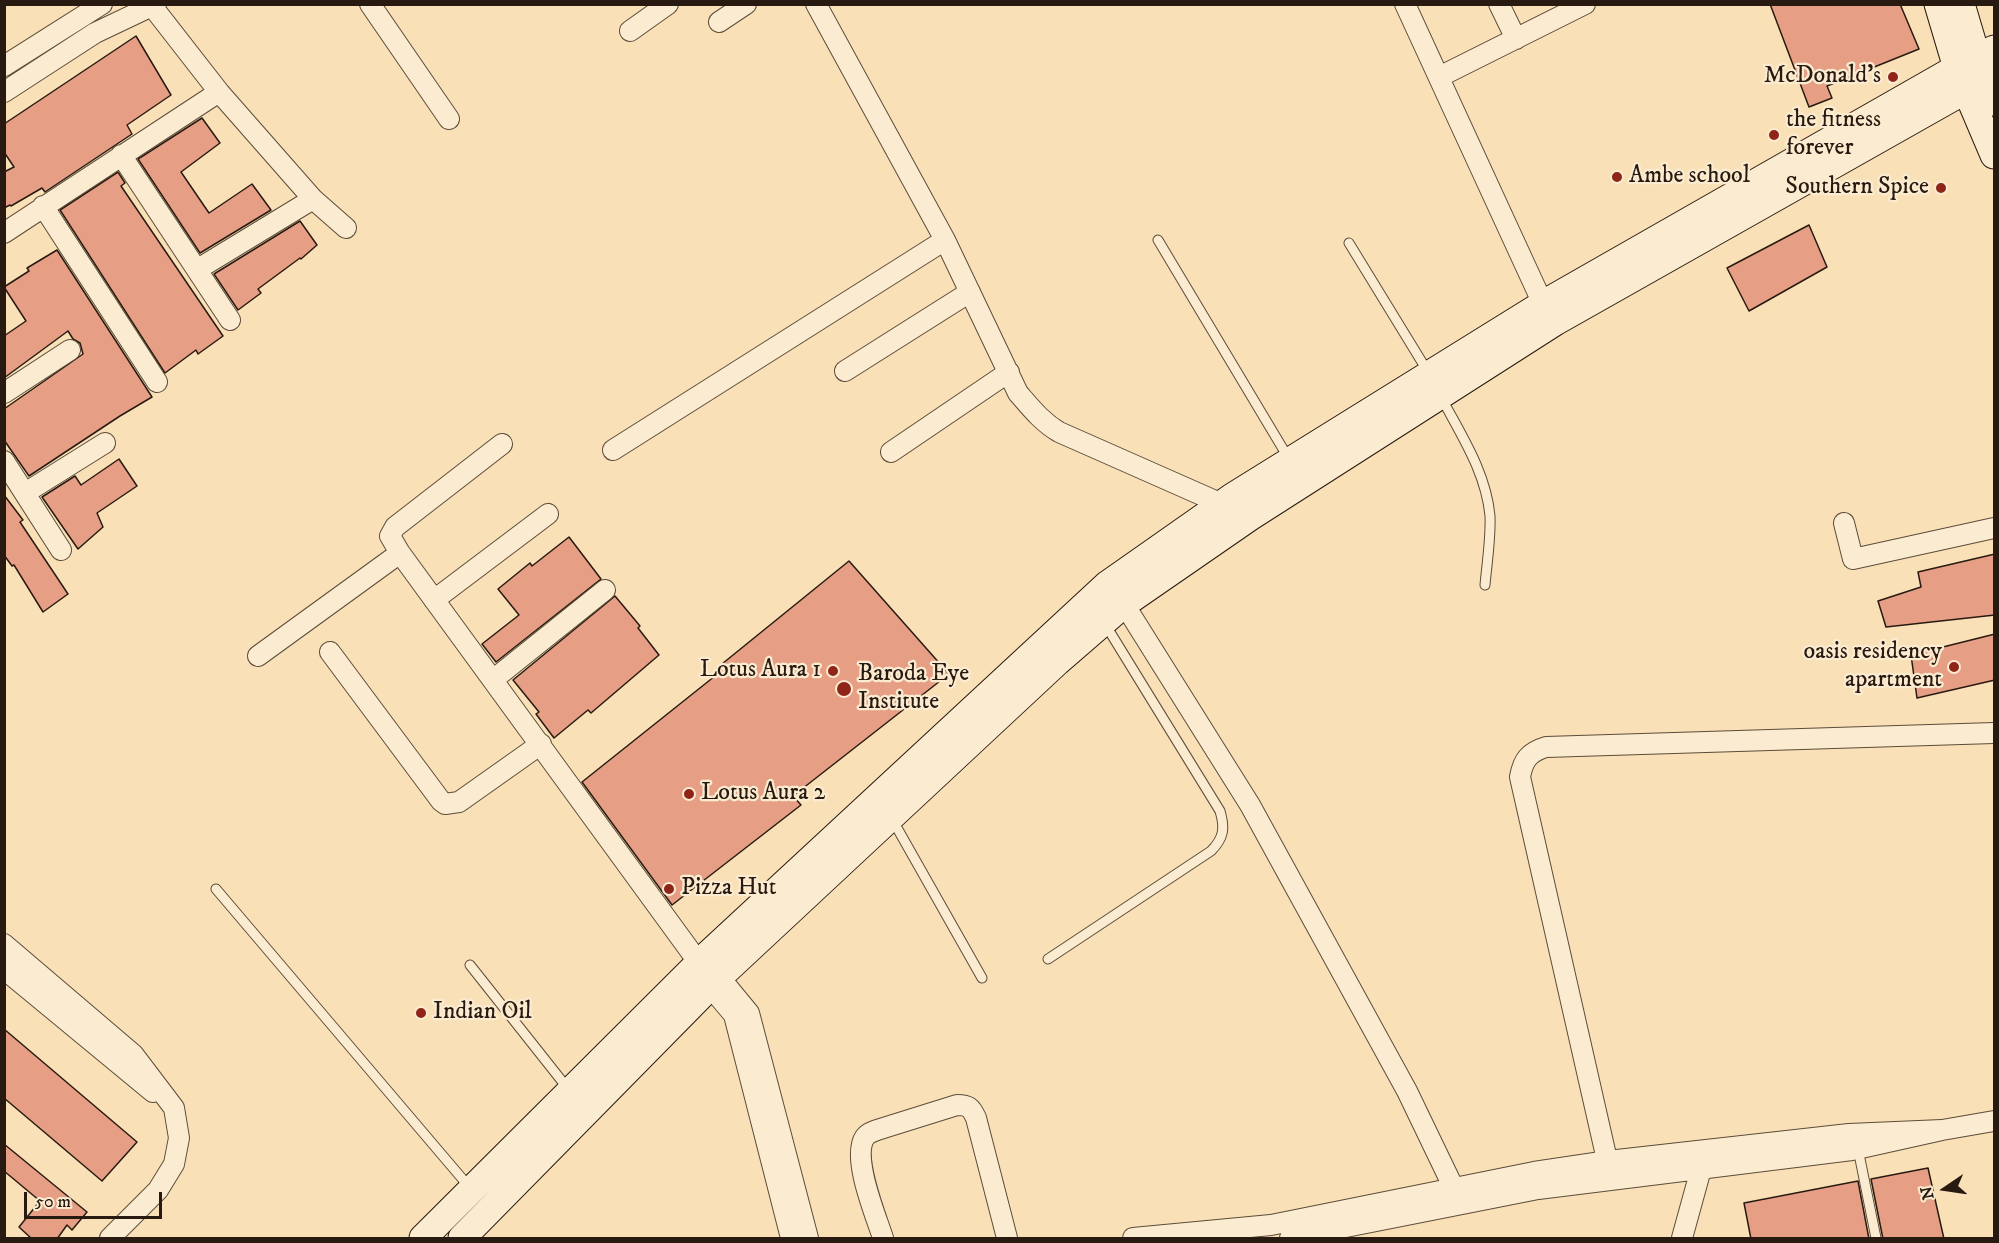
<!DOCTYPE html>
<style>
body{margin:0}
#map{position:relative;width:1999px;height:1243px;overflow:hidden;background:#f9e0b7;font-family:"IM FELL DW Pica",serif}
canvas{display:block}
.frame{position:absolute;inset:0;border:6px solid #281a10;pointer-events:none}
.north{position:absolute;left:1915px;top:1159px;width:60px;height:60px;-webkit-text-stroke:4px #fbebd0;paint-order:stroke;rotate:257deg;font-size:16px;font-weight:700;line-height:24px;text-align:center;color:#281a10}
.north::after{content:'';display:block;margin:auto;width:21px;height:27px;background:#281a10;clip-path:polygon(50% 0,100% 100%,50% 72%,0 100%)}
.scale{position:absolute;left:24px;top:1192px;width:138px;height:27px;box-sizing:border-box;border:3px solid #281a10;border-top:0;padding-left:8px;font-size:18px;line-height:21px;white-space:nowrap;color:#281a10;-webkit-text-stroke:4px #fbebd0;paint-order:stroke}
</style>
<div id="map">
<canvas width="1999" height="1243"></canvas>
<div class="frame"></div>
<div class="north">N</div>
<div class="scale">50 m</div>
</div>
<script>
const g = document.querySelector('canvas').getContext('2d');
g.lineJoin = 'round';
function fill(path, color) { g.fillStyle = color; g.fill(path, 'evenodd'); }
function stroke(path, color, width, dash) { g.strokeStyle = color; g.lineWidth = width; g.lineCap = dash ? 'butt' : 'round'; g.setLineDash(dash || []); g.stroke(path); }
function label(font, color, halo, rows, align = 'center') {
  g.font = font + ' "IM FELL DW Pica",serif'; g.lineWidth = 4.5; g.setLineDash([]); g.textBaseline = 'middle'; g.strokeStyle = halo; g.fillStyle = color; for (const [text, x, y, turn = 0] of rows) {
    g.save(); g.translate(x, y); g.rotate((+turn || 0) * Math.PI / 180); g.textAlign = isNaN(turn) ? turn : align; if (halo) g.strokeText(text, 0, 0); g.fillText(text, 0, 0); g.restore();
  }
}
const building = new Path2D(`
 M1770,4H1900L1919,49L1827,86L1832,98L1809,107Z
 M136,36L171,95L127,125L132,134L45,192L42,188L11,206L10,205L4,208V172L14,167L4,152V124Z
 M202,118L220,143L181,172L209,213L252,184L271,210L200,253L138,159Z
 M118,172L125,183L121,186L223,336L198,354L196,350L165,373L60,210Z
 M300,221L317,245L301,259L300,258L258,289L261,293L238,310L214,274Z
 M1809,225L1827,267L1749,311L1727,268Z
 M57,250L152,397L120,416L29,476L4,440V409L83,354L80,343L73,339L68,331L4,378V336L26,321L4,287L29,271L27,268Z
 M119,459L137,486L97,513L103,527L78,549L42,497L75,476L81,485Z
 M4,495L23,520L20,522L68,594L43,612L14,565L12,566L4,555Z
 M569,537L601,579L496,662L482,644L519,615L498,589L530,563L532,566Z
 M1995,554V615L1886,627L1878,601L1921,587L1918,572Z
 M849,561L949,674L793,796L801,805L672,905L582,782L720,672L717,668Z
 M615,596L640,626L638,628L659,655L591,713L588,710L554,738L536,714L539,712L513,680Z
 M1995,634V680L1917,698L1911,655Z
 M4,1029L137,1142L102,1181L4,1098Z
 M4,1144L87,1212L72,1230L67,1225L57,1239H32L19,1227L40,1201L4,1171Z
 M1928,1168L1944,1239H1883L1871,1179Z
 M1858,1181L1869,1239H1751L1744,1203Z`);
fill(building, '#e69f85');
stroke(building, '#281a10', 1.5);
const lane = new Path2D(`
 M1158,240L1289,459
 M1349,243L1428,372
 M1441,397C1461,435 1486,472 1490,516C1491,538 1487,562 1485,585
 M892,819L982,978
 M216,889L471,1189
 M1048,959L1211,851C1224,838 1225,828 1220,811L1105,624
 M470,965L569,1090
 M1858,1149L1876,1238`);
const street = new Path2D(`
 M370,4L449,119
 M816,4L945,240L1018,393C1031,408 1042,422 1059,432L1222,504
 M1405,4L1543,304L1551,315
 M1499,4L1516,39
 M152,6L219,92
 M719,22L746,4
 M630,31L668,4
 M4,66L102,4
 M1439,77L1585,4
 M4,92L95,33L156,4
 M121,155L230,320
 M43,206L157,382
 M4,233L219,92L313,199L346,228
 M198,269L313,199
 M845,371L970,292
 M4,393L70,350
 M502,444L395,527L390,536L400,553L699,963
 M613,450L945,240
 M891,452L1009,372
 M4,461L61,550
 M25,493L105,443
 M1844,523L1853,559L1994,528
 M434,600L548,514
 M1124,604L1250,805L1407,1091L1459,1199
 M330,652L441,801L445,804L459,802L541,744
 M258,656L400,553
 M494,679L605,590
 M4,944L133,1054L174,1108L179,1138L174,1164L158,1190L110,1238
 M712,968L749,1013L808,1238
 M4,969L153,1092
 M718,996L734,1015L791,1238
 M1942,1130L1994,1121
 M1610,1173L1520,777C1523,760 1529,752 1546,747L1994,733
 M883,1238C876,1216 851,1157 865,1137C868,1133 872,1132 877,1130L957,1105C968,1105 971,1107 976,1118L1007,1238
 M1133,1238L1271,1225L1534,1172L1608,1161L1849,1134L1942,1130L1852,1150L1538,1189L1290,1238
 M1682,1238L1701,1169`);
const secondary = new Path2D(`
 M1938,4L1957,68L1994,155
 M1961,4L1977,58L1994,102
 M423,1238L699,963L1108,584L1232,497L1543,304L1948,73L1994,49
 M462,1238L719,977L1057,662L1124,604L1250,517L1555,322L1994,74`);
stroke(lane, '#5c4c3a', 11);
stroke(street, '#5c4c3a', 22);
stroke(secondary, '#281a10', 29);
stroke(lane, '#fbebd0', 9);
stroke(street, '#fbebd0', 20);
stroke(secondary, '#fbebd0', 27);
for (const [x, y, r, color] of [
 [1893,77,6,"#8f2418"],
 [1774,135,6,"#8f2418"],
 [1617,177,6,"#8f2418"],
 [1941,188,6,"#8f2418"],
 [1954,667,6,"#8f2418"],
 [833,671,6,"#8f2418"],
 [844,689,8,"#8f2418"],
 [689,794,6,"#8f2418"],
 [669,889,6,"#8f2418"],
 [421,1013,6,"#8f2418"]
]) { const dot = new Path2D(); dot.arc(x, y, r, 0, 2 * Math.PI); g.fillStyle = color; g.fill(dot); stroke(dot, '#fbebd0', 2); }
label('24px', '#281a10', '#fbebd0', [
 ["McDonald's",1881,77,"right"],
 ["the fitness",1786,121],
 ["forever",1786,149],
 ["Ambe school",1629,177],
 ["Southern Spice",1929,188,"right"],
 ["oasis residency",1942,653,"right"],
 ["apartment",1942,681,"right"],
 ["Lotus Aura 1",821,671,"right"],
 ["Baroda Eye",858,675],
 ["Institute",858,703],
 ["Lotus Aura 2",701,794],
 ["Pizza Hut",681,889],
 ["Indian Oil",433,1013]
], 'left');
</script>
